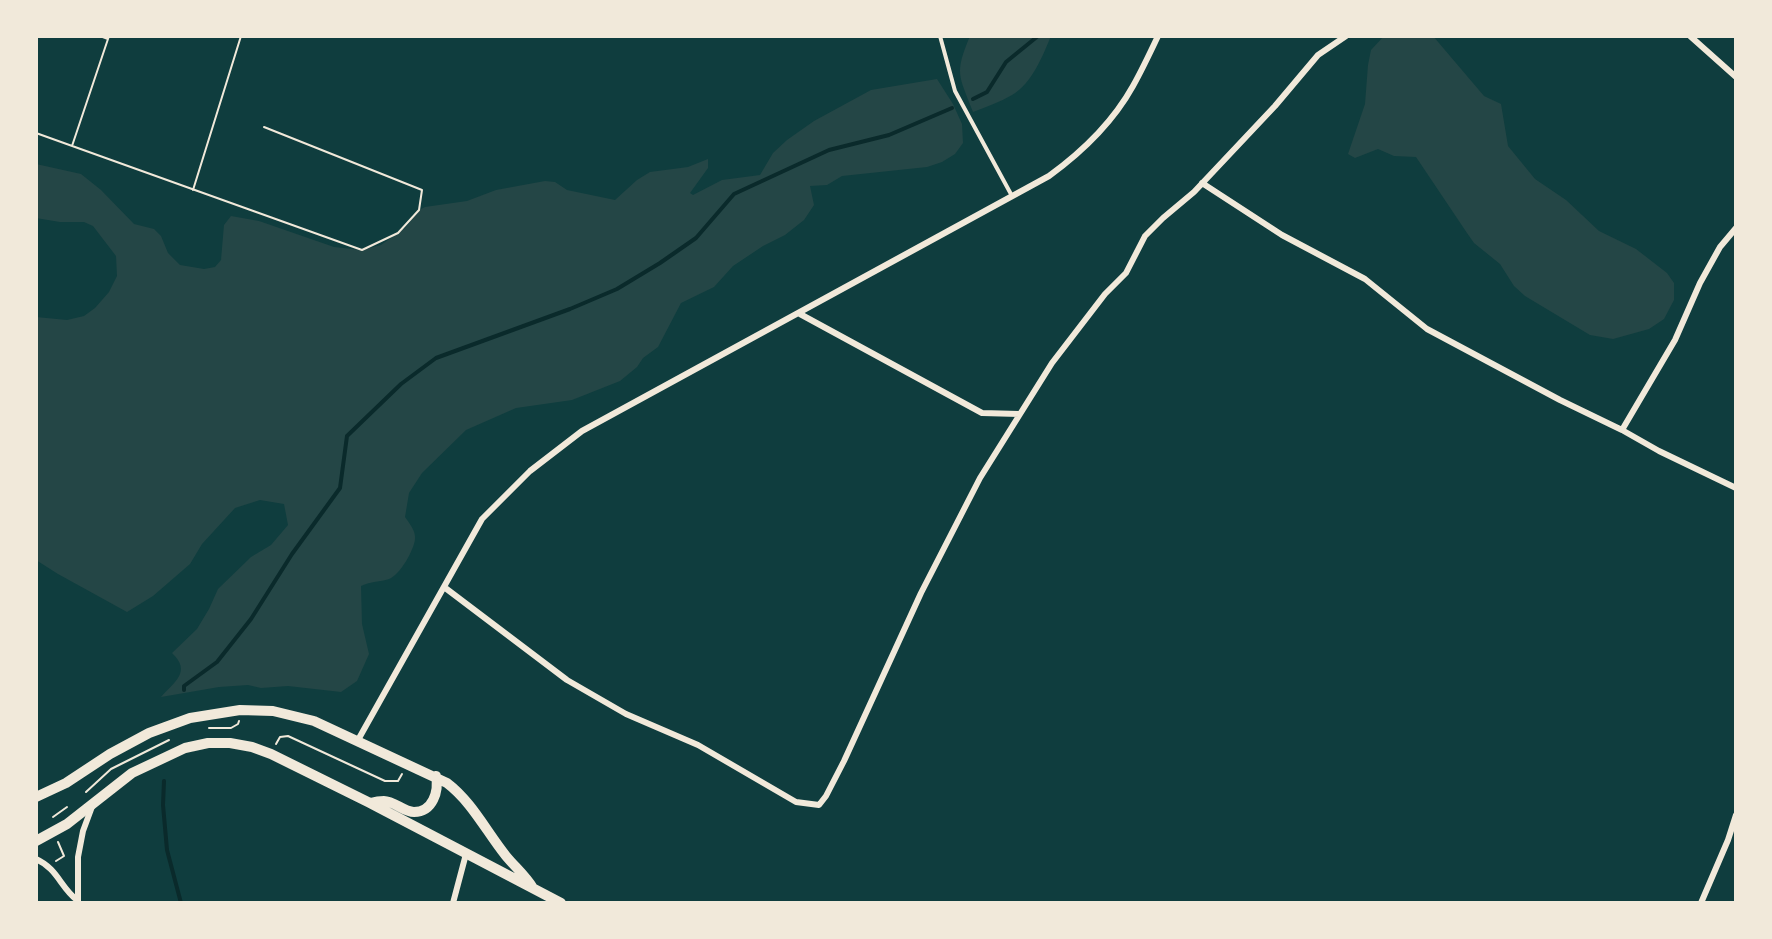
<!DOCTYPE html>
<style>
body{margin:0}
#map{position:relative;width:1772px;height:939px;overflow:hidden;background:#0f3d3e;font-family:"Nunito Sans",sans-serif}
canvas{display:block}
.frame{position:absolute;inset:0;border:38px solid #f1e9da;pointer-events:none}
</style>
<div id="map">
<canvas width="1772" height="939"></canvas>
<div class="frame"></div>
</div>
<script>
const g = document.querySelector('canvas').getContext('2d');
g.lineJoin = 'round';
function fill(path, color) { g.fillStyle = color; g.fill(path, 'evenodd'); }
function stroke(path, color, width, dash) { g.strokeStyle = color; g.lineWidth = width; g.lineCap = dash ? 'butt' : 'round'; g.setLineDash(dash || []); g.stroke(path); }
fill(new Path2D(`
 M970,36H1051C1043,55 1032,84 1012,95C1000,102 986,107 973,112C959,75 954,74 970,36Z
 M1384,36H1433L1484,96L1501,104L1508,146L1535,179L1566,200L1599,231L1636,249L1667,273L1674,283V300L1664,319L1649,329L1613,339L1590,335L1525,296L1514,286L1500,264L1474,243L1467,233L1416,157L1394,156L1378,149L1355,158L1348,154L1365,104L1368,65L1371,50Z
 M937,79L953,104L962,124L963,143L955,154L942,162L927,167L842,176L827,185L810,186L814,205L804,220L785,235L763,246L733,266L714,287L681,303L658,347L643,358L637,367L620,381L572,400L516,408L466,430L422,473L409,493L405,517C409,523 416,531 415,539C414,550 400,575 389,579C380,582 371,581 361,586L362,624L369,654L357,681L341,692L288,686L261,688L248,685L219,687L161,697C174,682 192,672 172,653L197,629L209,609L218,589L251,557L271,545L288,525L284,504L260,500L235,508L202,544L190,564L153,596L127,612L58,574L36,560V317L67,320L84,316L95,308L109,292L117,276L116,256L93,226L84,222H60L36,218V164L81,174L101,190L134,224L154,229L161,236L168,253L180,265L204,269L215,267L221,260L224,225L231,216L259,221L334,247L362,250L381,245L405,228L419,210L425,207L467,201L496,190L545,181L555,182L567,190L615,200L637,180L650,172L688,167L708,159V168L690,193L693,195L722,180L760,175L773,153L787,140L814,121L871,90Z`), '#244646');
stroke(new Path2D(`
 M973,99L987,92L1006,62L1038,36
 M184,690V686L217,662L251,619L292,554L340,488L347,436L401,384L436,358L570,309L617,289L660,263L696,238L734,194L829,150L889,135L952,108
 M164,781L163,805L167,850L181,903`), '#0a2a2b', 4);
stroke(new Path2D(`
 M100,36L108,39
 M36,133L362,250L398,233L419,210L422,190L264,127
 M72,146L109,36
 M193,190L241,36
 M209,728H231L238,724L239,721
 M276,744L280,737L288,736L385,781H398L402,774
 M86,792L111,769L169,740
 M53,817L67,807
 M56,861L64,856L58,842`), '#f1e9da', 2);
stroke(new Path2D(`
 M940,36L955,91L1012,196`), '#f1e9da', 4);
stroke(new Path2D(`
 M1690,36L1736,77
 M1202,183L1282,235L1365,279L1427,329L1560,400L1622,430L1659,451L1736,488
 M800,314L982,413L1019,414
 M1622,430L1675,340L1700,283L1720,247L1736,228
 M444,587L567,680L626,714L698,745L796,802L819,805L826,796L844,761L921,593L980,478L1052,363L1105,294L1126,273L1145,236L1163,218L1194,192L1275,106L1318,55L1346,36
 M358,740L482,519L530,471L582,431L1049,176C1082,152 1113,122 1133,86C1142,70 1150,53 1158,36
 M36,859C58,869 60,887 77,900
 M78,903V857L83,831L93,804
 M453,903L466,854
 M1701,903L1728,840L1736,815`), '#f1e9da', 6);
stroke(new Path2D(`
 M36,797L66,783L110,754L149,733L190,718L240,710L273,711L314,721L447,783C472,802 486,831 506,856C515,867 525,875 533,888
 M370,803C374,802 379,801 384,801C394,801 404,812 414,812C433,812 439,791 436,776
 M36,841L67,824L132,773L185,748L208,743H230L252,747L271,754L370,803L561,903`), '#f1e9da', 10);
</script>
